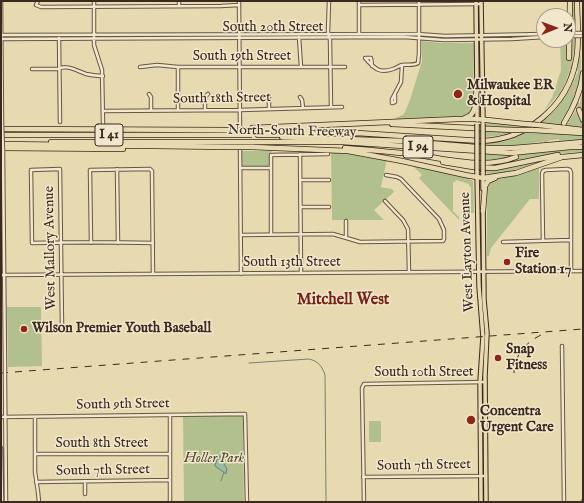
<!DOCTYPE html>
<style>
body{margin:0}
#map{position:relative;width:584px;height:503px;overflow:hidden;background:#e8dab0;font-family:"IM FELL English",serif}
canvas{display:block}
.frame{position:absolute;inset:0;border:2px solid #3c2920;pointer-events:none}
.north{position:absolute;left:536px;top:8px;width:40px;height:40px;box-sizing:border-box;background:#f0e7cc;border:1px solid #a89b87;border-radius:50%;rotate:89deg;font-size:11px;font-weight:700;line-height:16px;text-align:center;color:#3c2920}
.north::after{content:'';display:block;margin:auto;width:14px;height:18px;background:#8f2418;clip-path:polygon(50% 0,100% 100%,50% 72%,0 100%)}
</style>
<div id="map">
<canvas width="584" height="503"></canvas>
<div class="frame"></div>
<div class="north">N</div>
</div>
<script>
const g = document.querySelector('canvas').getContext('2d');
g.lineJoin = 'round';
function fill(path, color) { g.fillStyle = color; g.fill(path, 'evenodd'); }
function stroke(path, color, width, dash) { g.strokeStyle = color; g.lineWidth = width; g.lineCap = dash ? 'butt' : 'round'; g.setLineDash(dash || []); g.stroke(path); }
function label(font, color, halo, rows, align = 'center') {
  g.font = font + ' "IM FELL English",serif'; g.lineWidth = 3; g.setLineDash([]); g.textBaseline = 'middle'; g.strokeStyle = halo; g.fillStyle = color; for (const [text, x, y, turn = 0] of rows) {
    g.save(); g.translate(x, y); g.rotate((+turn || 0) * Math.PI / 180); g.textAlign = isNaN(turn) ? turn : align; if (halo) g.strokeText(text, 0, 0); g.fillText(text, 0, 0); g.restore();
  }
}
fill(new Path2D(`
 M572,1H575V31H572Z
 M575,38C574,59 569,77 559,95H558L543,112L552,98L561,70L560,40H567V57L572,58V39Z
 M422,41L441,43H474L473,112L465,117L394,119L404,114L410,100L422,61Z
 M580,53C581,56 581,60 581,65C580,86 573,103 562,121L567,124L579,106L583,90V114L581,109L576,111L583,125V129L539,124C557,113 571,90 578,71L577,70Z
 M487,122L524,126L520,128L485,126V124Z
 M485,130L512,132L497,136L485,137Z
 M527,132L583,135V140L559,141V139L519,145H485V144L509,140Z
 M571,149H583V152L562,153L499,166H491L517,161L515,155L500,159L485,160V154H518Z
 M242,151H272L269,156V165L268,167H242Z
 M331,152L387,159L381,187L392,189L394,192L374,210L384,220H332Z
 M555,158L518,169L493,175H490L485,172V170Z
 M412,165L467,178L473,181L474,213H471V187L469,186V184L456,180L455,182H453V211L459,217V220L419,178L422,175Z
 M539,168V199H530L491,248L489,256H487V184L492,180L522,173Z
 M7,307H41L42,366L8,367Z
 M183,416H243L244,502H184Z
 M369,421H381V442H369Z`), '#b2c08e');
const water = new Path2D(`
 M219,456L221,457L224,464L227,469L226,474L215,466Z`);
fill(water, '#98bba8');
stroke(water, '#738172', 1);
stroke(new Path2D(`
 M249,363L309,359C318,361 322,366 325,375L326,502
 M221,481L224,472
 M580,502L583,498`), '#738172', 1);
stroke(new Path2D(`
 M569,58L573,92L579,110
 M539,146L558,130
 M516,157L531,151`), '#c6b793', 4.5, [4.5, 2]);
const minor = new Path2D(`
 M1,1L2,123
 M38,1L36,5L41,7L221,6L239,5
 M94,1V45L102,70L103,124
 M179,1V6
 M239,1L240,130
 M329,1L328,32L330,40L331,107
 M359,1V34
 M359,5L481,4
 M1,35L417,34L445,36L544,34
 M299,37L301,67
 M59,38L60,122
 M1,39L404,37L444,40L512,39L544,37
 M372,66L371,58H365C374,68 379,74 393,69C396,68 399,66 402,65C407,64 413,66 418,63L419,54V1
 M140,67L157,65L178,67H345
 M178,67V110
 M32,69H58C67,64 77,71 86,74C91,75 97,76 103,76
 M149,94L151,97V110
 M269,95V109
 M395,95V102L392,103V99L401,82L402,65
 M300,97L302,100L303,108
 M205,110V97L208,94
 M103,111L240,110L342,107
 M240,147L241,274
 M3,150L5,366
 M300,154L301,273
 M240,168H270
 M117,169L118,243
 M301,180H329
 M385,201L403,220L408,229L409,272
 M301,207H329
 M346,221V237
 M271,234V155L328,154
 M241,235L333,234L360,242L443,241L444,239V230L439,219L401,179L397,177L386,175
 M543,241L542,174L543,171L546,170L567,169L570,170L571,173V271
 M503,242L571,240
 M91,243L90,170L150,169L152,171V176L153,274
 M1,275L583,271
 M62,327L60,169L31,170L32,243C72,242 112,242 153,243
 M562,346L564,502
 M5,378L6,502
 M170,415V502
 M1,417L245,414L247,502
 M35,417V472L38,492L39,502
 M1,448L2,502
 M35,454H170
 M363,477L486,476
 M85,481V494
 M36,482L170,480
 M364,502L362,388L364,384L485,382`);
const major = new Path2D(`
 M476,1L477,88
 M481,1L483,122
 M477,104V120
 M477,171L479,286L483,337L480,382L481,502
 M483,172V189
 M483,209L484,300L487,333L485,376L486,502`);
const highway = new Path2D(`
 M569,58L570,1
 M579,110L583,120
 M465,118C478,115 475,99 477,87
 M564,123C574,107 581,92 583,73
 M392,124L512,130
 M539,125L583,130
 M252,128L459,119H477L525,124
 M1,129L228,130
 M268,130H321
 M533,130L583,133
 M1,135H229
 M258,135L357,133L481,141C527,140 568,106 576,60C580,41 577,20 577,1
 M282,137L405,141L488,148H514L583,142
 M51,142H229
 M252,142H342L511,153L570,147H583
 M1,144L229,147
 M252,147L348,151L402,161L465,175L483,178L516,173L562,157L583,155
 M1,148L123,149
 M345,148C370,150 394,152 419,155C451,160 485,169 516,157
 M443,162L473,167L495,168L558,155
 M483,211L485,186L488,181L495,178`);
stroke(minor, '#675544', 4.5);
stroke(major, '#3c2920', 5.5);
stroke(highway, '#3c2920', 6);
stroke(minor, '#f0e7cc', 2.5);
stroke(major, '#e8dab0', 3.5);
stroke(highway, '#e8dab0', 4.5);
stroke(new Path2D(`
 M1,373L583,329
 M514,373C514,355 527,341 543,334`), '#3c2920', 1, [7, 7]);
const minorBridge = new Path2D(`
 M568,33H583
 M568,36H583
 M2,123L3,150
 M5,366V378`);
const majorBridge = new Path2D(`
 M477,124V171
 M483,124V172`);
const highwayBridge = new Path2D(`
 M525,124L539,125
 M228,130H252
 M512,130H533
 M229,135H252
 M229,142H252
 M229,147H252`);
stroke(minorBridge, '#675544', 4.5, []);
stroke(majorBridge, '#3c2920', 5.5, []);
stroke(highwayBridge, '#3c2920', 6, []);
stroke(minorBridge, '#f0e7cc', 2.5);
stroke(majorBridge, '#e8dab0', 3.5);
stroke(highwayBridge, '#e8dab0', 4.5);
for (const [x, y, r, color] of [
 [458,94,5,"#8f2418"],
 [507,262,4,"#8f2418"],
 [24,329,4,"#8f2418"],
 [498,358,4,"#8f2418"],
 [471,420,5,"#8f2418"]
]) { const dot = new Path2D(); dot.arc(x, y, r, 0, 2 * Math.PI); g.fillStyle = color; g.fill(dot); stroke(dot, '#f0e7cc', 1.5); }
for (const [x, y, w] of [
 [109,135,28],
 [418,147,30]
]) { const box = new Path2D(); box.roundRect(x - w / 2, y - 11, w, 22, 3); g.fillStyle = '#f0e7cc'; g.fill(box); stroke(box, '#3c2920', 1); }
label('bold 13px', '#3c2920', null, [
 ["I 41",109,135],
 ["I 94",418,147]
]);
label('14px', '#3c2920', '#f0e7cc', [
 ["South 20th Street",273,28],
 ["South 19th Street",242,57],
 ["South 18th Street",222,99,-1],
 ["North-South Freeway",292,132,1],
 ["West Mallory Avenue",51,248,-91],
 ["West Layton Avenue",468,252,-92],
 ["South 13th Street",292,263],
 ["South 10th Street",424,373],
 ["South 9th Street",123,405,-1],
 ["South 8th Street",102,444],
 ["South 7th Street",424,466,-1],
 ["South 7th Street",103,471,-1]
]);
label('bold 14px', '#3c2920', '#f0e7cc', [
 ["Milwaukee ER",467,86],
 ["& Hospital",467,102],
 ["Fire",515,254],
 ["Station 17",515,270],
 ["Wilson Premier Youth Baseball",32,329],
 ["Snap",506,350],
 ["Fitness",506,366],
 ["Concentra",480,412],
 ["Urgent Care",480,428]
], 'left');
label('italic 14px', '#544736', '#f0e7cc', [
 ["Holler Park",214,459]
]);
label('bold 16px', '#7a1f14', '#f0e7cc', [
 ["Mitchell West",343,301]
]);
</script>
